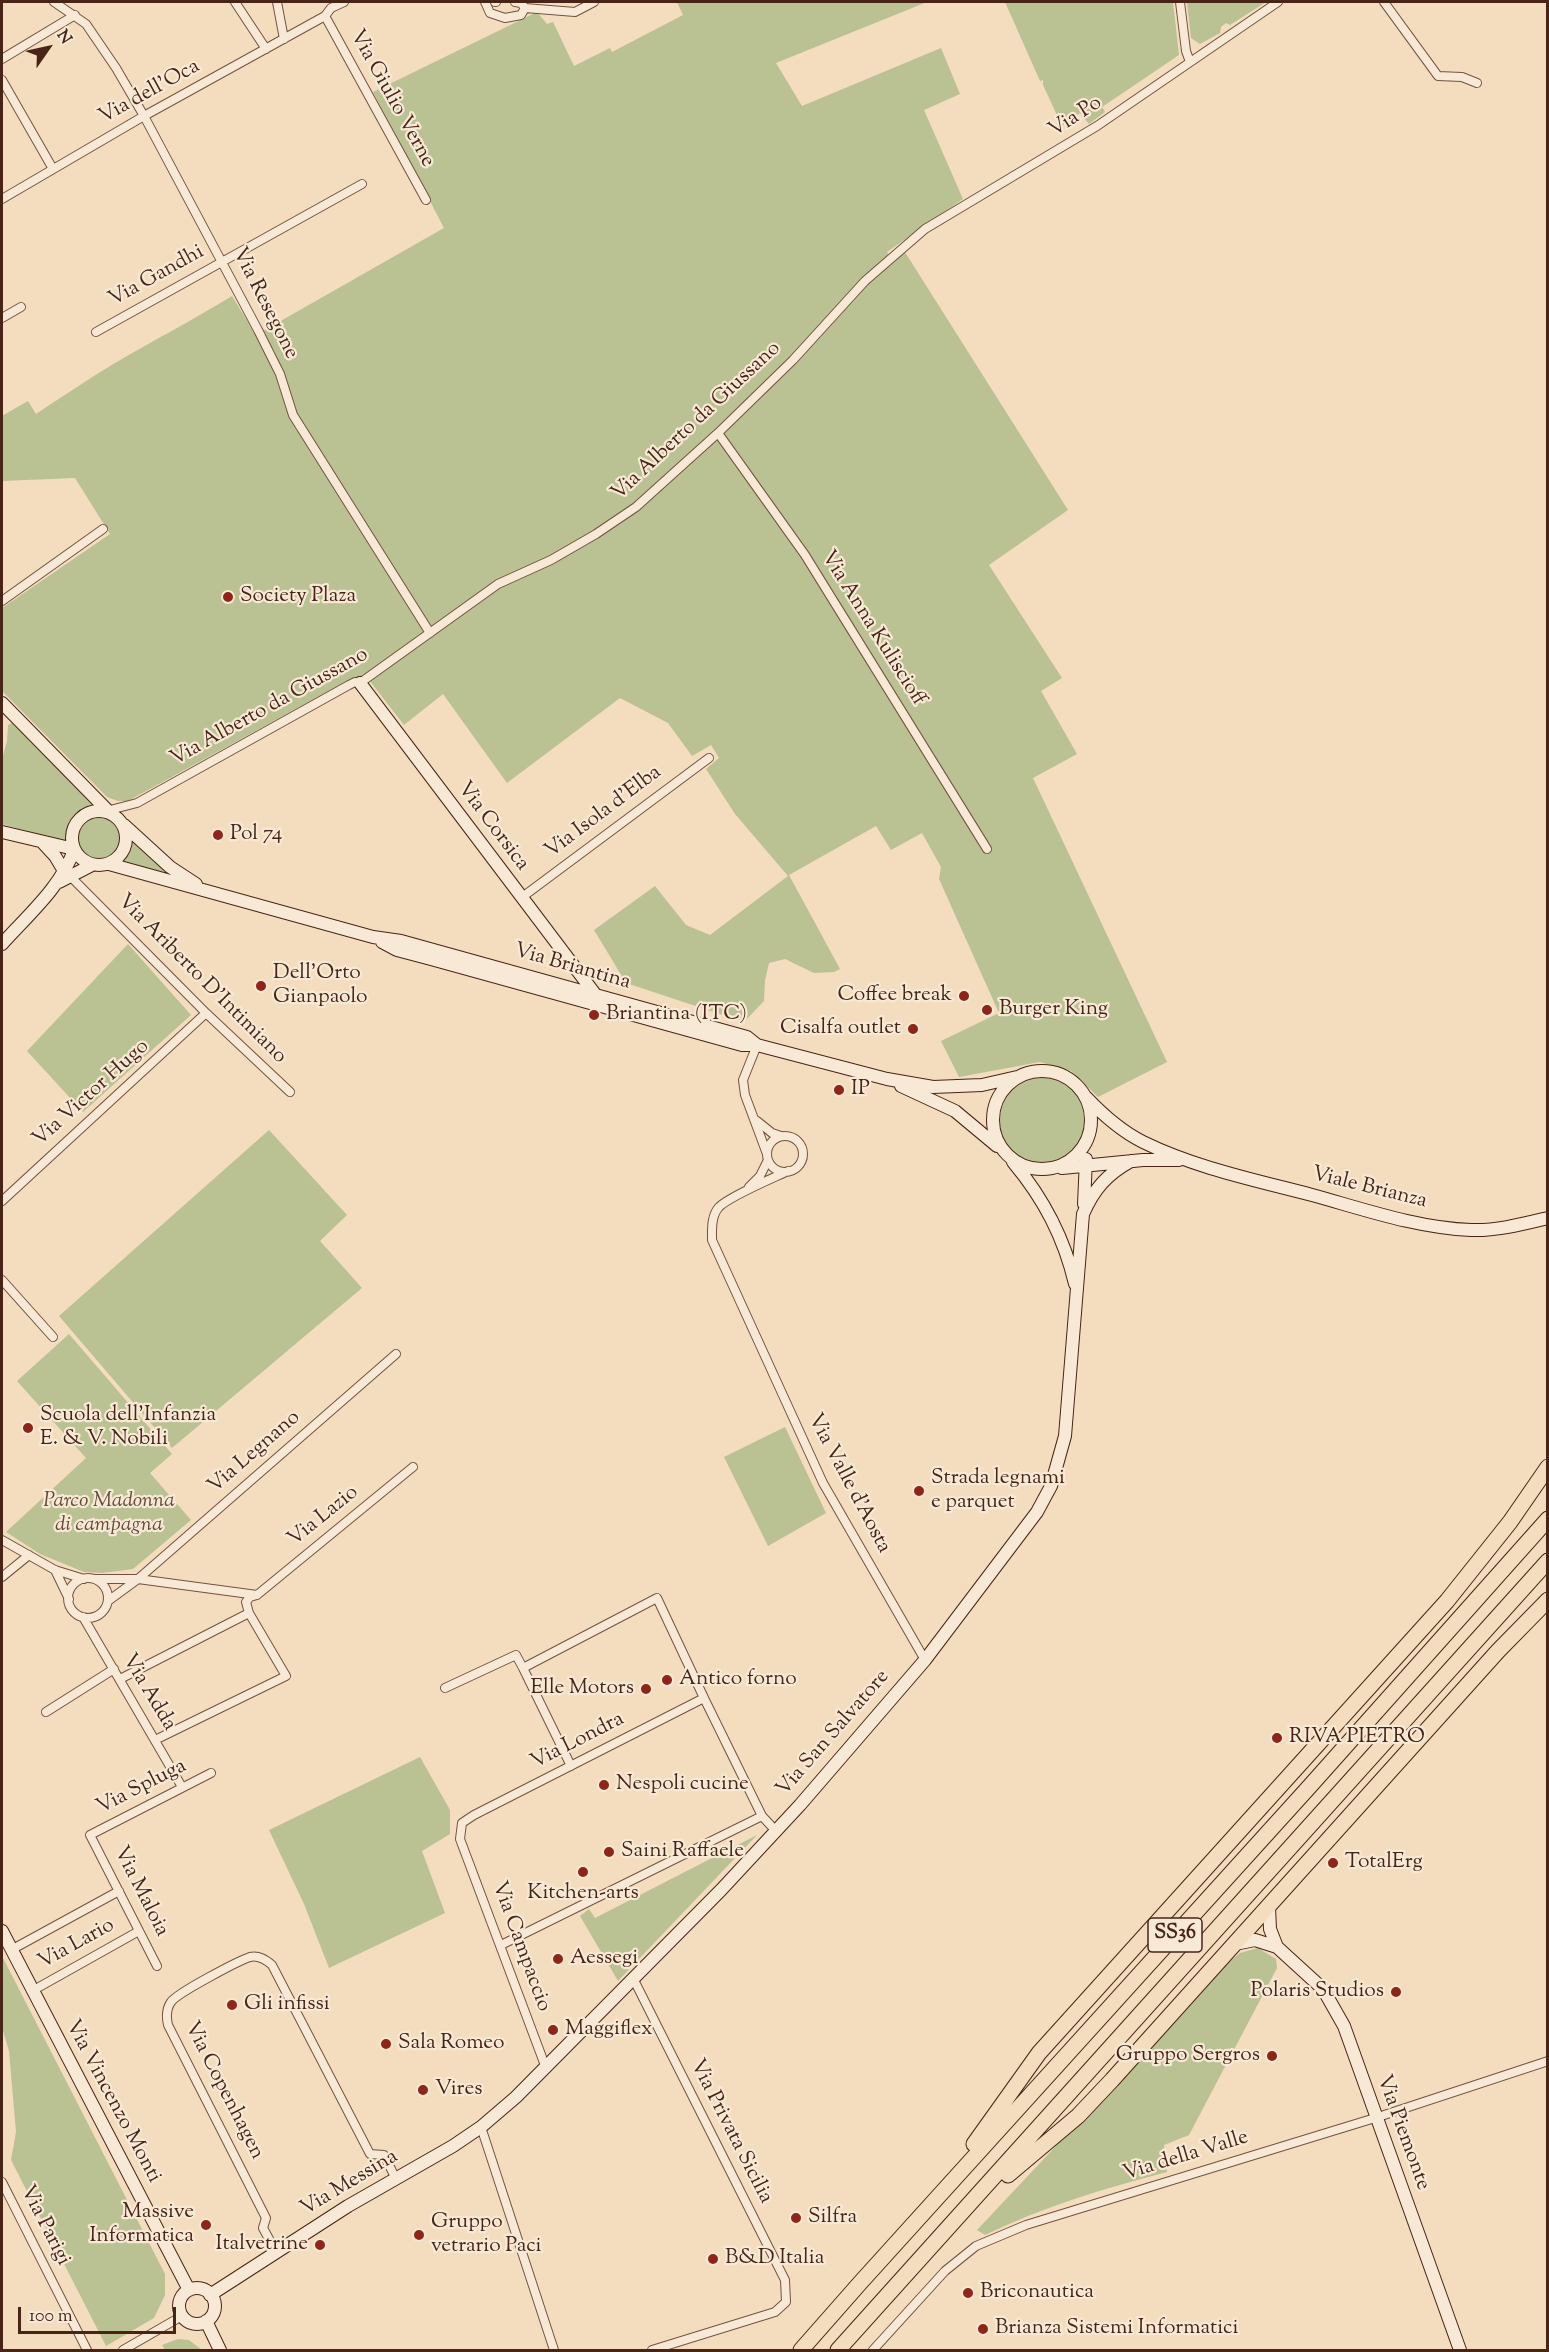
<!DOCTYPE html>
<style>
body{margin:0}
#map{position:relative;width:1549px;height:2352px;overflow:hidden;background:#f3ddbe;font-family:"Sorts Mill Goudy",serif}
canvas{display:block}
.frame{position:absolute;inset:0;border:3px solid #482417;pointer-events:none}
.north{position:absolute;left:18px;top:18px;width:60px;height:60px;-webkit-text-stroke:4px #f7e9d5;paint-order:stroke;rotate:56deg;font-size:16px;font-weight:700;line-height:24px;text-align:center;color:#482417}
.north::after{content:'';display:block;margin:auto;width:21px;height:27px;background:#482417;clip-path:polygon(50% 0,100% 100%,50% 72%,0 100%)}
.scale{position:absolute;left:18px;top:2307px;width:158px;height:27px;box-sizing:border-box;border:3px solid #482417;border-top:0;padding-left:8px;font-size:18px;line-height:21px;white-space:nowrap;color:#482417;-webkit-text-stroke:4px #f7e9d5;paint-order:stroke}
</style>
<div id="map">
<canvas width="1549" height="2352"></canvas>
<div class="frame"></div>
<div class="north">N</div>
<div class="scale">100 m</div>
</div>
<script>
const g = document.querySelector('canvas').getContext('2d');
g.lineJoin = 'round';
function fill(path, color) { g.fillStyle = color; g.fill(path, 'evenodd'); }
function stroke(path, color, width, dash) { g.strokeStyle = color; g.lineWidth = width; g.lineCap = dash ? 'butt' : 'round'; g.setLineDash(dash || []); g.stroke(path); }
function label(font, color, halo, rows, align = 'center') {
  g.font = font + ' "Sorts Mill Goudy",serif'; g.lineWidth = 4.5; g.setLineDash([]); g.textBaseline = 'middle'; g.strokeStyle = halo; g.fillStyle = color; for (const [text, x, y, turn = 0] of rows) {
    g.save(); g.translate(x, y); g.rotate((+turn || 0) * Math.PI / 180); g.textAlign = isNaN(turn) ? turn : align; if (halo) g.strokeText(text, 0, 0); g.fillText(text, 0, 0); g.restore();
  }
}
fill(new Path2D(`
 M677,2H927L776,63L802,106L941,48L960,94L924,110L963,199L887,252L891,259L903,249L1068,510L989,565L1062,678L1041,691L1077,754L1033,778L1167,1062L1098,1097L1071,1071L1040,1062L959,1077L941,1041L999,1013L939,879L941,867L922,833L891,850L876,826L789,875L840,969L834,972L814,973L785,959L769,963L765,980L764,1001L744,1022L626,983L594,930L655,886L686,925L710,935L788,876L735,814L706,769L719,758L711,745L692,756L668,723L620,698L507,783L443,694L404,725L369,680L352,678L128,801H118L107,797L2,691V608L110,534L75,478L2,481V416L28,401L36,414C62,397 88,379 115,363C154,340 193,320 232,296L256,335L444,228L373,92L537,12L547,24L553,22L574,66L610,48L612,52L683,15Z
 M1005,2H1173L1179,55L1102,107L1105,112L1089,124L1080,113L1062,126L1043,85V80L1040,81Z
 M1187,2H1266L1230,25L1226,23L1221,27L1220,33L1200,44L1191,38Z
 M12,723L93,804C70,814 69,819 66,843L2,824V759L7,741L8,725Z
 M77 838a22 22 0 1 1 44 0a22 22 0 1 1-44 0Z
 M131,836L188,881L119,864L131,844Z
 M128,944L191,1015L83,1112L27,1051Z
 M1000 1120a42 42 0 1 1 84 0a42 42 0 1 1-84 0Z
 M269,1130L347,1215L320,1241L362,1288L172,1448L59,1316Z
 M69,1334L172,1454L150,1473L191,1520L133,1569L102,1573L84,1572L40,1554L6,1532L86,1458L17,1381Z
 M785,1427L826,1513L768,1546L724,1457Z
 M420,1757L450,1810V1834L422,1851L445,1913L329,1968L304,1904L269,1830Z
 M757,1835L618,1981L580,1916L589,1909L595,1918Z
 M1258,1948L1276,1959L1277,1968L1189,2135L1164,2145L1167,2172C1105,2188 1043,2207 985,2235L977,2230L1229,1962L1240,1953Z
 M2,1956L165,2274V2295L154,2318L106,2346L11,2160L16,2132L9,2051L2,2028Z
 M178,2339L189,2340L202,2350H165L162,2345Z`), '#bac192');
const street = new Path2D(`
 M54,2L86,24L116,68L144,116L258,330L280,374L293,415L430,633
 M235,2L266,49
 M277,2L284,39
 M485,2L490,13L505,18L521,15L525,8L521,3L515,2
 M495,2H496
 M1180,2L1186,51L1190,62
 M1384,2L1438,76L1462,77L1477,83
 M525,8L575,12L594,2
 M325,16L331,8L344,2
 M2,59L75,15
 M2,80L53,169
 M2,199L144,116L325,16L426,200
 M2,318L21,307
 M96,332L362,184
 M718,433L805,555L987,849
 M2,601L103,529
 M106,811L137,803L349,685L355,682L360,683L498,584L551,560L596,534L636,507L718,433L793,360L865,281L925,229L1097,126L1278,2
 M67,873L206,1013L290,1092
 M521,898L709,758
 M757,1045L743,1080L745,1095L767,1154
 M757,1121L772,1133L781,1136
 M767 1154a18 18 0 1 1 36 0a18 18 0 1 1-36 0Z
 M788,1171C771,1179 730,1196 719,1207C711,1216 712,1229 712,1240L823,1483L925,1660
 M749,1187L760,1176L768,1160
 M2,1201L206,1013
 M2,1280L53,1337
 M2,1540L55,1570L84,1579
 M55,1570L69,1599
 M2,1577L29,1555
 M68 1598a20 20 0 1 1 40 0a20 20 0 1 1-40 0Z
 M94,1579H138L257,1595
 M108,1601L138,1579L396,1354
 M83,1617L182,1787
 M120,1679L249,1613
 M445,1688L516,1655L523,1668
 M46,1712L114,1669
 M155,1740L286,1676L249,1613L246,1602L250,1597L257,1595L413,1467
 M571,1766L523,1668L657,1598L704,1698
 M501,1945L762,1816
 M11,1950L119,1891
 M157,1966L90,1835L211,1773
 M634,1980L785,2280L786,2302L775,2312L652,2350
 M32,1991L139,1931
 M546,2068L460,1839L462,1823L474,1815L704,1698L762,1816L775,1830
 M481,2127L554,2350
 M2,2182L87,2350
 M276,2252L263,2228L266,2218L168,2025C166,2016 166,2009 171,2002C177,1993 238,1961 250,1957C259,1955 266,1960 272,1965L370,2154L384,2155L396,2179
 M123,2350L182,2316
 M873,2350L945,2271L976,2246L1026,2225L1375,2118L1548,2061`);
const secondary = new Path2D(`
 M360,683L595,994
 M2,703L111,814
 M72 838a27 27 0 1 1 54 0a27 27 0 1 1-54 0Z
 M124,825L170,867L196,884
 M2,832L74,849
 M43,843L55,856L64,871
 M109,864L373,937L401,941L747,1037L757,1045
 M59,882L92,865
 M382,942L397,950L431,959L742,1045H757L887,1079L933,1087L982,1085L1017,1077
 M2,944C27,916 61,887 74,850
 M993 1120a49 49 0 1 1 98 0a49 49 0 1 1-98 0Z
 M901,1086L955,1111L997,1146
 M1086,1097C1103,1115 1121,1131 1143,1142C1196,1168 1255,1180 1312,1195C1363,1209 1417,1228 1471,1230C1496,1231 1523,1224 1548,1218
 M1013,1162C1044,1199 1064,1237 1075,1284
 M1062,1168L1143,1160H1179
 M1084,1204L1086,1159
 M1269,1907L1270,1929L1277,1947
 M2,1931L189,2290
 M1235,1944L1255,1940L1277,1947L1323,1989L1344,2026L1460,2350
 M179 2306a18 18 0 1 1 36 0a18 18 0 1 1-36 0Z
 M210,2295L348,2206L453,2146L481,2127L516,2097L721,1890L800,1805L925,1660L1037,1512L1051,1486L1065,1436L1083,1214C1094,1189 1107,1174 1131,1161
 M206,2321L220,2350`);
const highway = new Path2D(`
 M974,2144L1039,2053L1447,1601L1510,1522L1548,1467
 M1008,2175L1078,2116L1112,2080L1498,1651L1548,1600
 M801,2350L860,2283L1310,1786L1548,1519
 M838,2350L1548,1561`);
stroke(street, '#735241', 10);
stroke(secondary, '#482417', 14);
stroke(highway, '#482417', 17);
stroke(street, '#f7e9d5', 8);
stroke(secondary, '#f7e9d5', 12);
stroke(highway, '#f3ddbe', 15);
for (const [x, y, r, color] of [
 [228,597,6,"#8f2418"],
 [218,835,6,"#8f2418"],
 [261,986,6,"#8f2418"],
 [964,996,6,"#8f2418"],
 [987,1010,6,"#8f2418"],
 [594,1015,6,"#8f2418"],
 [913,1029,6,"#8f2418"],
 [839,1090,6,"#8f2418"],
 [28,1428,6,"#8f2418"],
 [919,1491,6,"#8f2418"],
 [667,1680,6,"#8f2418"],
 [646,1689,6,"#8f2418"],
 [1277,1738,6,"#8f2418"],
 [604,1785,6,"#8f2418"],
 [609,1852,6,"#8f2418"],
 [1333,1863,6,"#8f2418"],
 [583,1872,6,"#8f2418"],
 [558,1959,6,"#8f2418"],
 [1396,1992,6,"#8f2418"],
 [232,2005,6,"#8f2418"],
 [553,2030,6,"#8f2418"],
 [386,2044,6,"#8f2418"],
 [1272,2056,6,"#8f2418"],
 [423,2090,6,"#8f2418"],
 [796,2218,6,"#8f2418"],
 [206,2225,6,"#8f2418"],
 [419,2235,6,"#8f2418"],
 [320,2245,6,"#8f2418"],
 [713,2259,6,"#8f2418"],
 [968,2293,6,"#8f2418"],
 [983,2329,6,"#8f2418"]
]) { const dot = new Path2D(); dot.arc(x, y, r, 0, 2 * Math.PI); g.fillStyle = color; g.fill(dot); stroke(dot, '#f7e9d5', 2); }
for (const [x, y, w] of [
 [1175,1935,54]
]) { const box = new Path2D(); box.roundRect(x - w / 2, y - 17, w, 34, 4.5); g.fillStyle = '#f7e9d5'; g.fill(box); stroke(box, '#482417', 1.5); }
label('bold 20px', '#482417', null, [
 ["SS36",1175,1935]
]);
label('21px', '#482417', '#f7e9d5', [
 ["Via dell'Oca",150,93,-29],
 ["Via Giulio Verne",391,99,61],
 ["Via Po",1076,118,-33],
 ["Via Gandhi",157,277,-29],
 ["Via Resegone",264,304,63],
 ["Via Alberto da Giussano",697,422,-43],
 ["Via Anna Kuliscioff",872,629,58],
 ["Via Alberto da Giussano",270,708,-29],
 ["Via Isola d'Elba",604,813,-37],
 ["Via Corsica",492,827,53],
 ["Via Briantina",572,968,16],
 ["Via Ariberto D'Intimiano",201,980,45],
 ["Via Victor Hugo",92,1094,-42],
 ["Viale Brianza",1369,1189,14],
 ["Via Legnano",255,1453,-41],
 ["Via Valle d'Aosta",848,1484,62],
 ["Via Lazio",324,1517,-39],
 ["Via Adda",148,1693,59],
 ["Via San Salvatore",834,1734,-49],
 ["Via Londra",578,1742,-27],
 ["Via Spluga",142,1788,-27],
 ["Via Maloia",140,1892,63],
 ["Via Lario",77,1945,-29],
 ["Via Campaccio",520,1947,70],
 ["Via Copenhagen",223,2091,63],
 ["Via Vincenzo Monti",112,2102,62],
 ["Via Privata Sicilia",730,2132,63],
 ["Via Piemonte",1402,2133,70],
 ["Via della Valle",1186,2157,-17],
 ["Via Messina",350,2184,-31],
 ["Via Parigi",44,2226,63]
]);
label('21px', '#482417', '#f7e9d5', [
 ["Society Plaza",240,597],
 ["Pol 74",230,835],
 ["Dell'Orto",273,974],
 ["Gianpaolo",273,998],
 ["Coffee break",952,996,"right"],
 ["Burger King",999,1010],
 ["Briantina (ITC)",606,1015],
 ["Cisalfa outlet",901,1029,"right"],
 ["IP",851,1090],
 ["Scuola dell'Infanzia",40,1416],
 ["E. & V. Nobili",40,1440],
 ["Strada legnami",931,1479],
 ["e parquet",931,1503],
 ["Antico forno",679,1680],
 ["Elle Motors",634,1689,"right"],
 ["RIVA PIETRO",1289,1738],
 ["Nespoli cucine",616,1785],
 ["Saini Raffaele",621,1852],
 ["TotalErg",1345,1863],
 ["Kitchen-arts",583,1894,"center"],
 ["Aessegi",570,1959],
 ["Polaris Studios",1384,1992,"right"],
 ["Gli infissi",244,2005],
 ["Maggiflex",565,2030],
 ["Sala Romeo",398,2044],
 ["Gruppo Sergros",1260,2056,"right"],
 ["Vires",435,2090],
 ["Massive",194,2213,"right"],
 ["Informatica",194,2237,"right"],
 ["Silfra",808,2218],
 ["Gruppo",431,2223],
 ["vetrario Paci",431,2247],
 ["Italvetrine",308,2245,"right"],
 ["B&D Italia",725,2259],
 ["Briconautica",980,2293],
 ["Brianza Sistemi Informatici",995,2329]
], 'left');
label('italic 21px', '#644b36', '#f7e9d5', [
 ["Parco Madonna",109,1502],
 ["di campagna",109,1526]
]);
</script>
